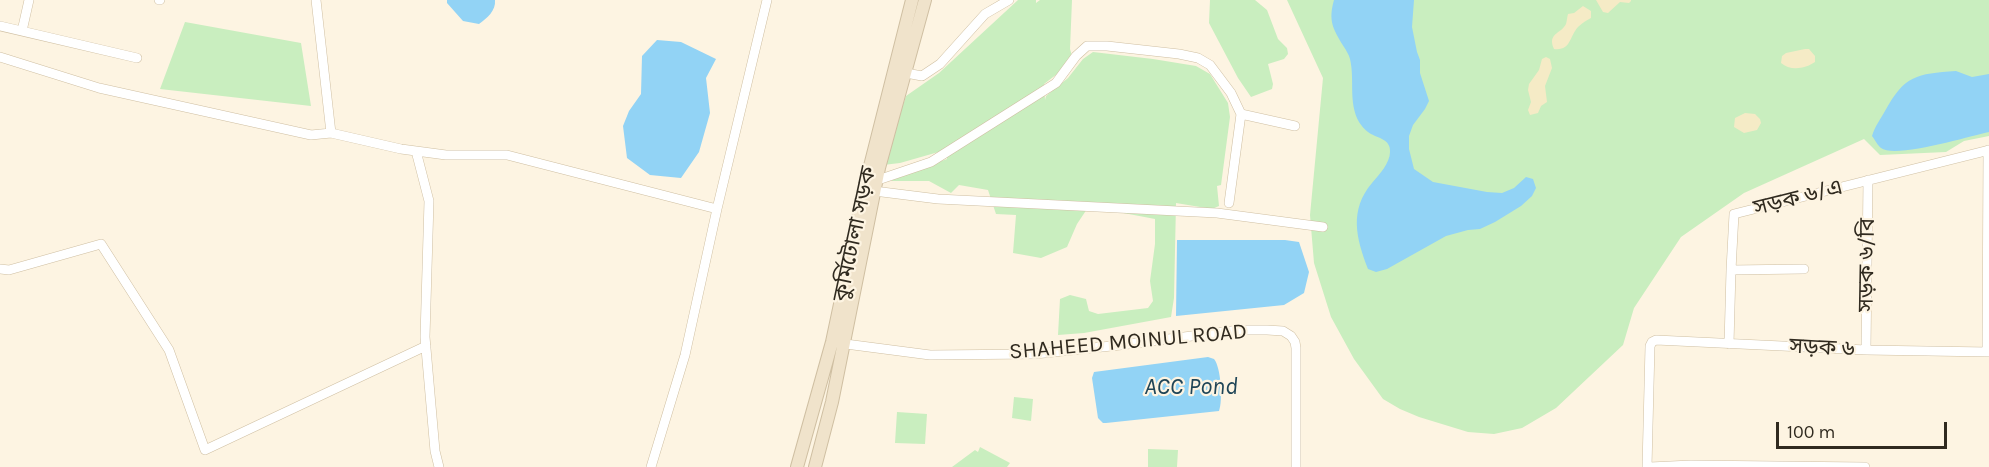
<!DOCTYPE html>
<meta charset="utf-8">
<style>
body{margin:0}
#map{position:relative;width:1989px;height:467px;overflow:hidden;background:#fdf4e2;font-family:Karla,sans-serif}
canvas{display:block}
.scale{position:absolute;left:1776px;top:422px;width:171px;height:27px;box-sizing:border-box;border:3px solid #302a1f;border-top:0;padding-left:8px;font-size:18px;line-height:21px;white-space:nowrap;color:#302a1f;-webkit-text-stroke:4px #fdf4e2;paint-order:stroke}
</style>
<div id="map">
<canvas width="1989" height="467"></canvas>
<div class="scale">100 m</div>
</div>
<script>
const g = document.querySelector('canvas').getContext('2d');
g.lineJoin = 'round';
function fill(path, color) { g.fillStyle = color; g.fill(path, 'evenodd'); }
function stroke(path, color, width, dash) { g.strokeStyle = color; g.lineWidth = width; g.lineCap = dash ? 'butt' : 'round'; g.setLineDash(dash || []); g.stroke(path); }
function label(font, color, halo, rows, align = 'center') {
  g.font = font + ' Karla,"Noto Sans Bengali",sans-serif'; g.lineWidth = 4.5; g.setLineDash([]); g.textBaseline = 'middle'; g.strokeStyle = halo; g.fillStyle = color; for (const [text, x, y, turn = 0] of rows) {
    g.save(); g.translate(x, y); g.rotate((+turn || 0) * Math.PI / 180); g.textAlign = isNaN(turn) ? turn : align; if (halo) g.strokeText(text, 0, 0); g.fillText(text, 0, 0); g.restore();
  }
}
fill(new Path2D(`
 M1018,0H1036V3L1040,0H1072L1070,49L1072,56L1057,74L1044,84L1045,100L1046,96L1068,78L1083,59L1093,52L1153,59L1196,66L1210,74L1228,103L1230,117L1221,185L1217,186L1219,206L1212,209L1176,203L1174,298L1171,317L1084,333L1058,335L1060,299L1070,295L1086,299L1089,311L1098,314L1148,308L1153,301L1150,281L1155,244V219L1113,211L1087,209L1077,224L1067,247L1041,258L1013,253L1016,215L996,214L988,190L959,185L951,193L929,181H891L899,176L947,159V155L942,151L900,163L883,165L906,96L939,73Z
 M1210,0H1255L1267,10L1278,39L1287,48L1288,54L1284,59L1268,64L1273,84L1272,89L1251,97L1238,78L1209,23Z
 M1287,0H1989V136L1964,141L1946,152L1880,155L1864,139L1744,193L1681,237L1634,308L1623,345L1556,408L1522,428L1494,434L1468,432L1419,417L1400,409L1383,399L1354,359L1331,317L1314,263L1310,215L1323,78Z
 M185,22L301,43L311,106L160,89Z
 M1014,397L1033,399L1031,421L1012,418Z
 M897,412L927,414L925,444L895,443Z
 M980,447L1010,463L1007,467H952L975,450L978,452Z
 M1148,449L1178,450L1177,467H1148Z`), '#c9eebf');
fill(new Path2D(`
 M1596,0H1631V1L1629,3L1620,2L1608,13L1603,12Z
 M1583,6L1591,11V18C1587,20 1582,23 1578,27C1569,37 1571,51 1554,49C1547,33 1561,34 1566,24C1567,21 1567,17 1568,14L1574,13Z
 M1805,49H1809L1815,56V62C1805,69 1790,71 1781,63L1782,56L1786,53Z
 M1546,57L1550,59L1552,68L1545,86L1547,102L1541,106L1538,113L1530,115L1528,110L1531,102L1528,90L1529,84L1539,70L1542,59Z
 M1745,113L1755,114L1760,119L1761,123L1757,130L1744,133L1734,127L1735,118Z`), '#f5ebc6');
fill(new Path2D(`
 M447,0H495C496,11 487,18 479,24L463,21L447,3Z
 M1334,0H1414L1412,27L1417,52L1420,60V73L1429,101L1425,109L1413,125L1409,136V149L1414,169L1433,182L1487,192L1502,193L1514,188L1526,177L1533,179L1536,188L1532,196L1521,206L1495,222L1480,229L1468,230L1446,236L1387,269L1376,272L1368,269C1356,238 1349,210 1372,183C1379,175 1390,163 1390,152C1391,138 1375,138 1368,132C1365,130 1361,125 1359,122C1348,102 1355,80 1350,59C1349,55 1346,50 1344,47C1333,29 1328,21 1334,0Z
 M657,40L681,42L716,59L706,78L710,113L699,152L681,178L650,175L627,158L623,126L629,111L641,94L642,56Z
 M1956,71L1972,77L1989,74V132C1970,136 1895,159 1881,148C1878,146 1875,140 1872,136C1875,126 1880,120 1885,111C1905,75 1916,74 1956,71Z
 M1177,240H1285L1299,242L1309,272L1304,293L1284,305L1176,316Z
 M1208,357L1214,359C1221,367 1223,401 1219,411L1106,423H1103L1098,418L1092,378L1094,372Z`), '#92d3f5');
const minor = new Path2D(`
 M159,0H160
 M316,0L331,133
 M0,26L137,58
 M22,31L29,0
 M0,57L99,88L311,135L331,133L401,149L446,155H507L717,209
 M900,69L906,73L922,76L940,64L985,14L1009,0
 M1241,114L1295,126
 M416,151L429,201L425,337L435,451L439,467
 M872,182L931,162L1056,83L1076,56L1087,46H1107L1179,54L1198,58L1210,65L1231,93L1241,114L1229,203
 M869,188L874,191L938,199L1217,213L1323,227
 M0,269L9,270L101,244L169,350L205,450L426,346
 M1731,270L1804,269
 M838,343L930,355L1035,354L1121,345L1239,330H1267L1283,331L1291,336L1295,342L1296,348V467
 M1729,344L1731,270L1734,214L1989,150
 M1866,350L1868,180
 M1987,351L1988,150
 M651,467L685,355L717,209L767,0
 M1647,467L1650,346L1652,342L1656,340L1866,350L1989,352
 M1650,467L1691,465L1865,467`);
const secondary = new Path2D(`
 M797,467L832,342L865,186L912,0
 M815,467L832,402L879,168L925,0`);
stroke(minor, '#cfbfa2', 10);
stroke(secondary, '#cfbfa2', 14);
stroke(minor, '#fff', 9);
stroke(secondary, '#f0e3cb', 12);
label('22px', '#302a1f', '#fdf4e2', [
 ["সড়ক ৬/এ",1798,198,-14],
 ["কুর্মিটোলা সড়ক",855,234,-78],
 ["সড়ক ৬/বি",1867,265,-89],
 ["SHAHEED MOINUL ROAD",1128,342,-5],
 ["সড়ক ৬",1822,348,3]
]);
label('italic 24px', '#1f4557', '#fdf4e2', [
 ["ACC Pond",1191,387]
]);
</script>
